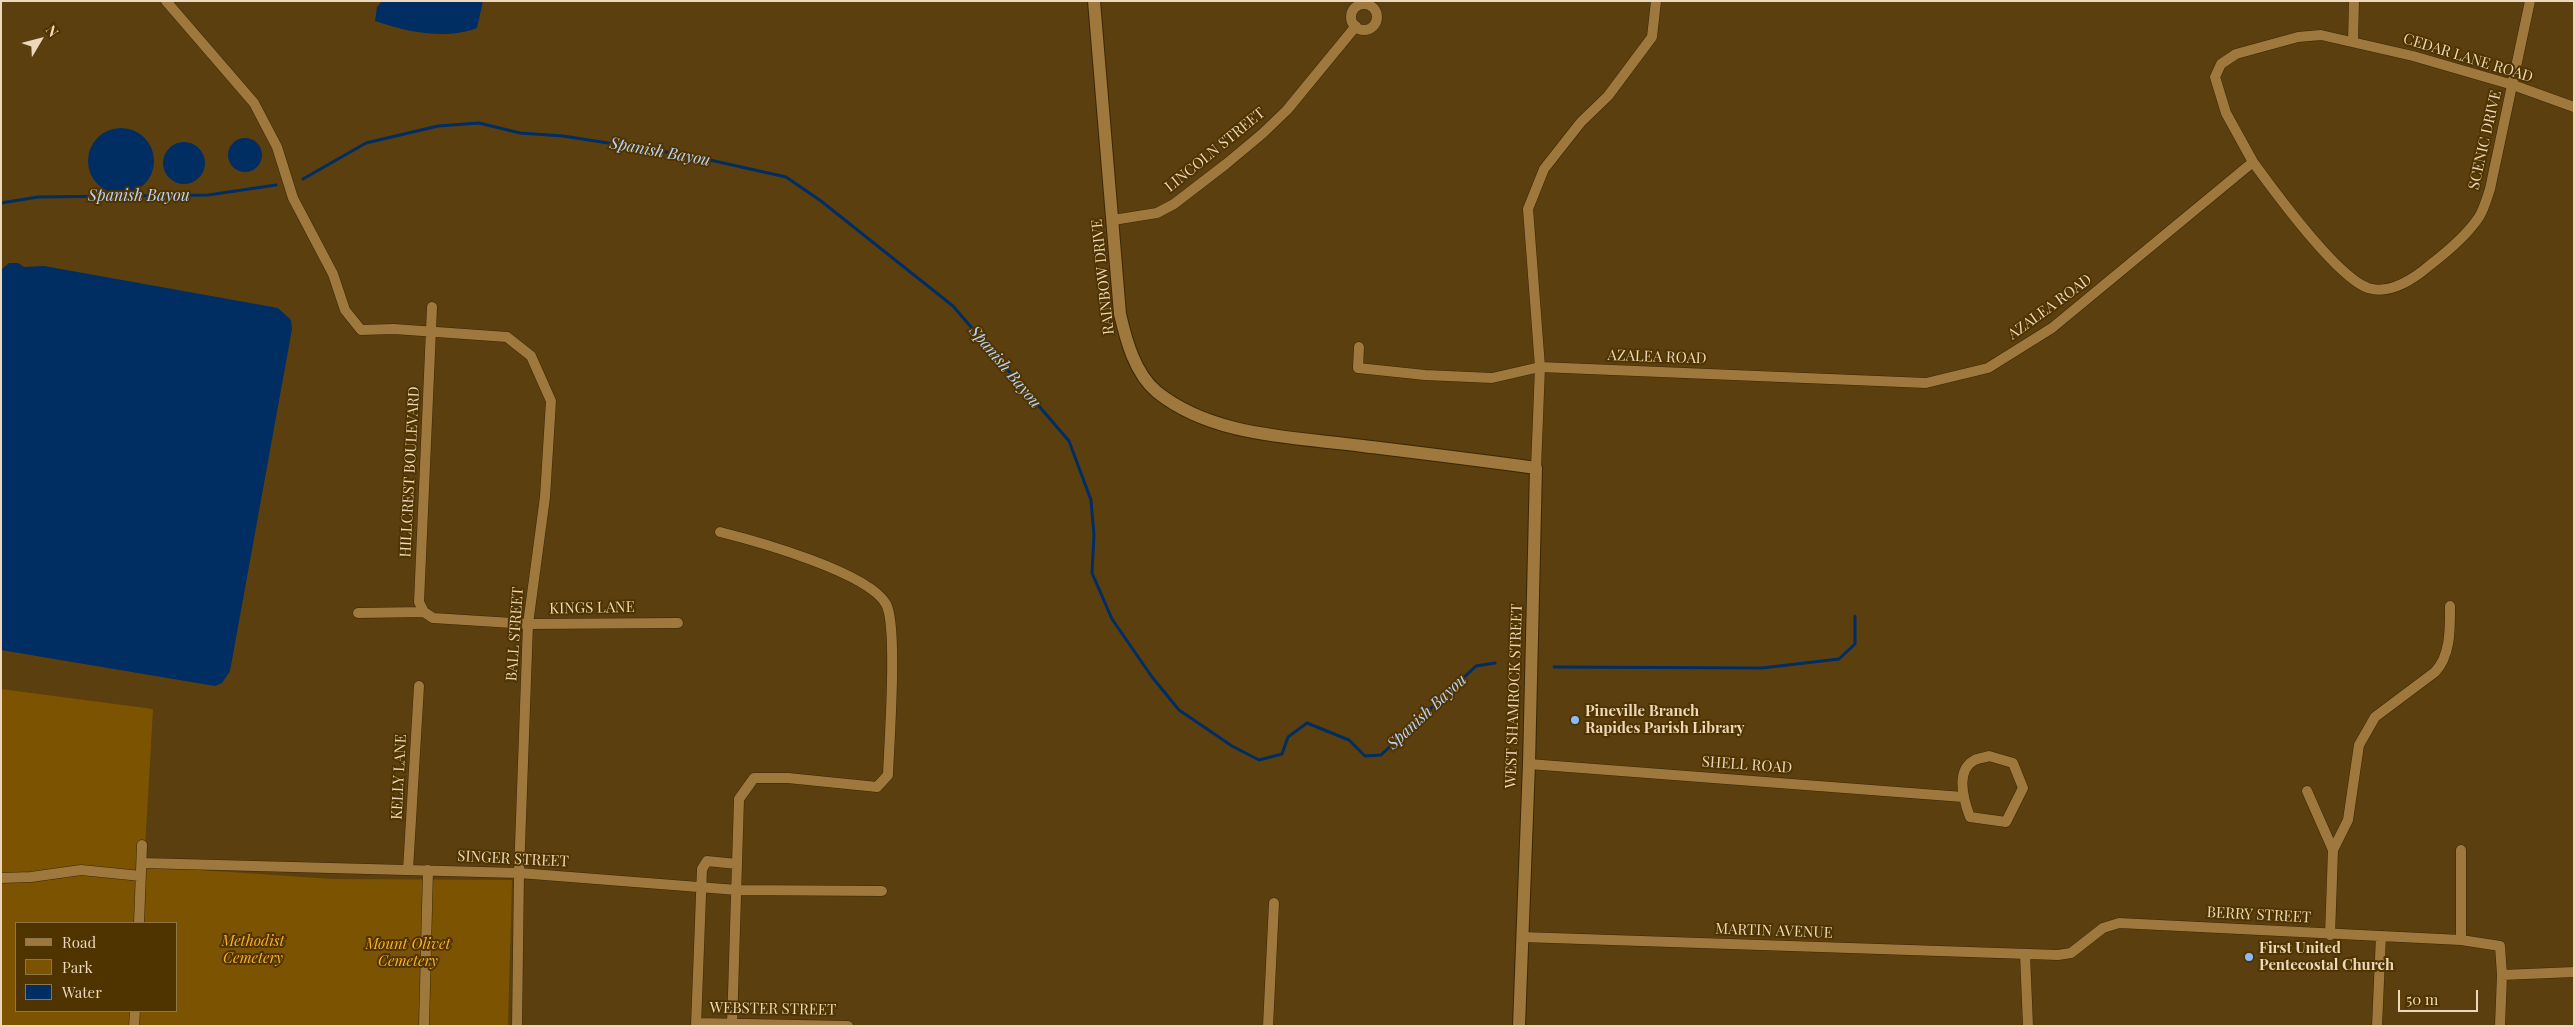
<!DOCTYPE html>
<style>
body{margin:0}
#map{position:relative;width:2575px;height:1027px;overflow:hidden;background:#5b3f0f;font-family:"Playfair Display",serif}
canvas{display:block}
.frame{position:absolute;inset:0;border:2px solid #edd8bb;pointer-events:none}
.legend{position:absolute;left:15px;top:922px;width:162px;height:90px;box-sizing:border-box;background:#4f3400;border:1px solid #8e764b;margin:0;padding:6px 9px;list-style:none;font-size:15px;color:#edd8bb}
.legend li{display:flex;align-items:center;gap:10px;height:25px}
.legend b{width:25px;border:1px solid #8e764b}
.north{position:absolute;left:15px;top:15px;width:50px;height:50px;-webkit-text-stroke:4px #4f3400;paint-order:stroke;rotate:53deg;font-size:14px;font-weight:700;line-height:20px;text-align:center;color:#edd8bb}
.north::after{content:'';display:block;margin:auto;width:18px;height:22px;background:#edd8bb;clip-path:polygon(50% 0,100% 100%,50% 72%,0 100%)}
.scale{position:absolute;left:2398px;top:990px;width:80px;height:22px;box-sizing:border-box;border:2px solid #edd8bb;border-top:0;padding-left:6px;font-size:15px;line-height:18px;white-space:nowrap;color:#edd8bb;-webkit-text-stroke:4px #4f3400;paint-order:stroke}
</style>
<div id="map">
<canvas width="2575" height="1027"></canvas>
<div class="frame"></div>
<ul class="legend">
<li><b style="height:6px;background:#9e783c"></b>Road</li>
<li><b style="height:14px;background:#7c5300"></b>Park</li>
<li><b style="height:14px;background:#002d62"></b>Water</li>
</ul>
<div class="north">N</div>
<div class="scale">50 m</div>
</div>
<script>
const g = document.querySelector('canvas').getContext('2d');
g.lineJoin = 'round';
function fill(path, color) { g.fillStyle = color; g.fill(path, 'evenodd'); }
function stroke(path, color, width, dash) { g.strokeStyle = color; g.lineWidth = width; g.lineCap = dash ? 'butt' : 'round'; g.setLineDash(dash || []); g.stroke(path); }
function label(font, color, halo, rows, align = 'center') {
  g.font = font + ' "Playfair Display",serif'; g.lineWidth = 4; g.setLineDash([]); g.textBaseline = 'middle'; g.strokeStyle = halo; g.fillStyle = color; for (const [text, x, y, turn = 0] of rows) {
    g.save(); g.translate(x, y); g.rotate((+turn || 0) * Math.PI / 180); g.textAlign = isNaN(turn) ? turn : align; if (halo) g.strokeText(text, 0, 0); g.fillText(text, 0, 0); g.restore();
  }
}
fill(new Path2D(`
 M1,689L153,709L144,866L332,879L512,880L508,1026H1ZM16,923H176V1011H16Z`), '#7c5300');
fill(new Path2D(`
 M382,1H483L477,28C446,40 407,32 375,21L377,7Z
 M88 161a33 33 0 1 1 66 0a33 33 0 1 1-66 0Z
 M228 155a17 17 0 1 1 34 0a17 17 0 1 1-34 0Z
 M163 163a21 21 0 1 1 42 0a21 21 0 1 1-42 0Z
 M9,263H18L24,267L44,266L278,308L291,320L292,329L230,671L222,683L215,686L1,650V270Z`), '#002d62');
stroke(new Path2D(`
 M303,179L366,143L438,126L479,123L520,133L563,136L692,156L786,177L821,201L953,306L1069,441L1091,500L1094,535L1092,573L1112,619L1152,677L1179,710L1232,746L1259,760L1282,754L1288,737L1307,723L1349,740L1365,756L1381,755L1476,666L1495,663
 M1,203L38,197L208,195L276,185
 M1554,667L1762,668L1839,659L1855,644V616`), '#002d62', 3);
const minor = new Path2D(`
 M166,1L254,103L277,147L293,198L333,274L345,310L361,330L394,329L507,337L531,356L551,401L545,497L528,624L519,873L517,1026
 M1351 17a13 13 0 1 1 26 0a13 13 0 1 1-26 0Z
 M2353,41L2354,1
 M2253,162C2274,191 2337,277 2368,288C2390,295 2415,278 2430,265C2447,252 2467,235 2479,217C2484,209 2487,198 2490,189L2530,1
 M1113,220L1157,213L1174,204L1226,164L1262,134L1287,110L1356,26
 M1359,347L1358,368L1425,375L1492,378L1540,367L1926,383L1988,368L2052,328L2253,162L2226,113L2215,77L2221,64L2236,54L2298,37L2321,35L2413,56L2513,85L2574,107
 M1536,468L1540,367L1528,209L1544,169L1581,122L1608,96L1652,37L1656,1
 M720,532C756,541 868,572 886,604C898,625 889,745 888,775L877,787L788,778H754L739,799L732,1026
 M424,612L419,602L432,307
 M358,613L424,612L433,618L528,624L678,623
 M1989,756L2013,763L2023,788L2006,822L1970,817C1964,801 1955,772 1973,761C1977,758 1984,758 1989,756Z
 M1529,764L1963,797
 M2307,791L2333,850
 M2461,850V940
 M142,863L519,873L737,890L882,891
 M408,870L419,686
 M1,878L31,877L81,870L141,876
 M139,923L142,845
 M2330,935L2333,850L2348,820L2359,745L2375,717L2435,672C2451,655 2450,628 2450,606
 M1522,937L2058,955L2071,953L2103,928L2119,923L2461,940L2500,946L2502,975L2500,1026
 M2025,954L2028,1026
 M2502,975L2574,972
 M697,1023L848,1026
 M134,1026L135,1011
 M424,1026L428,870
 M696,1026L702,869L707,861L737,864
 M1268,1026L1274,903
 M2377,1026L2381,936`);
const tertiary = new Path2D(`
 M1094,1L1120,314C1126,340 1135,374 1157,392C1213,437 1294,437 1363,446C1420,453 1478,460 1536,468L1529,764L1519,1026`);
stroke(minor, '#3a2706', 11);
stroke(tertiary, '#3a2706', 14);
stroke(minor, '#9e783c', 10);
stroke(tertiary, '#9e783c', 12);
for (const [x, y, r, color] of [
 [1575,720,5,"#8abafc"],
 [2249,957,5,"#8abafc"]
]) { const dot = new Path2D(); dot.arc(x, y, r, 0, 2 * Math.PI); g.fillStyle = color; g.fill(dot); stroke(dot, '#4f3400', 2); }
label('15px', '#edd8bb', '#4f3400', [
 ["CEDAR LANE ROAD",2468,58,17],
 ["SCENIC DRIVE",2485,140,-77],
 ["LINCOLN STREET",1215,150,-39],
 ["RAINBOW DRIVE",1103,277,-96],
 ["AZALEA ROAD",2050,307,-36],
 ["AZALEA ROAD",1657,357,2],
 ["HILLCREST BOULEVARD",410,472,-87],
 ["KINGS LANE",592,608,-1],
 ["BALL STREET",515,634,-86],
 ["WEST SHAMROCK STREET",1514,696,-88],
 ["SHELL ROAD",1747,765,4],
 ["KELLY LANE",399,777,-87],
 ["SINGER STREET",513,859,3],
 ["BERRY STREET",2259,915,3],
 ["MARTIN AVENUE",1774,931,2],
 ["WEBSTER STREET",773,1009,1]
]);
label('bold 15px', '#edd8bb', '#4f3400', [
 ["Pineville Branch",1585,711],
 ["Rapides Parish Library",1585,728],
 ["First United",2259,948],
 ["Pentecostal Church",2259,965]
], 'left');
label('italic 15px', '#fab025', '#4f3400', [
 ["Methodist",253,941],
 ["Cemetery",253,958],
 ["Mount Olivet",408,944],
 ["Cemetery",408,961]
]);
label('italic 16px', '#b7d4fc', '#4f3400', [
 ["Spanish Bayou",660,152,10],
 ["Spanish Bayou",139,196],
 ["Spanish Bayou",1005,367,50],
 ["Spanish Bayou",1427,712,-43]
]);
</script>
